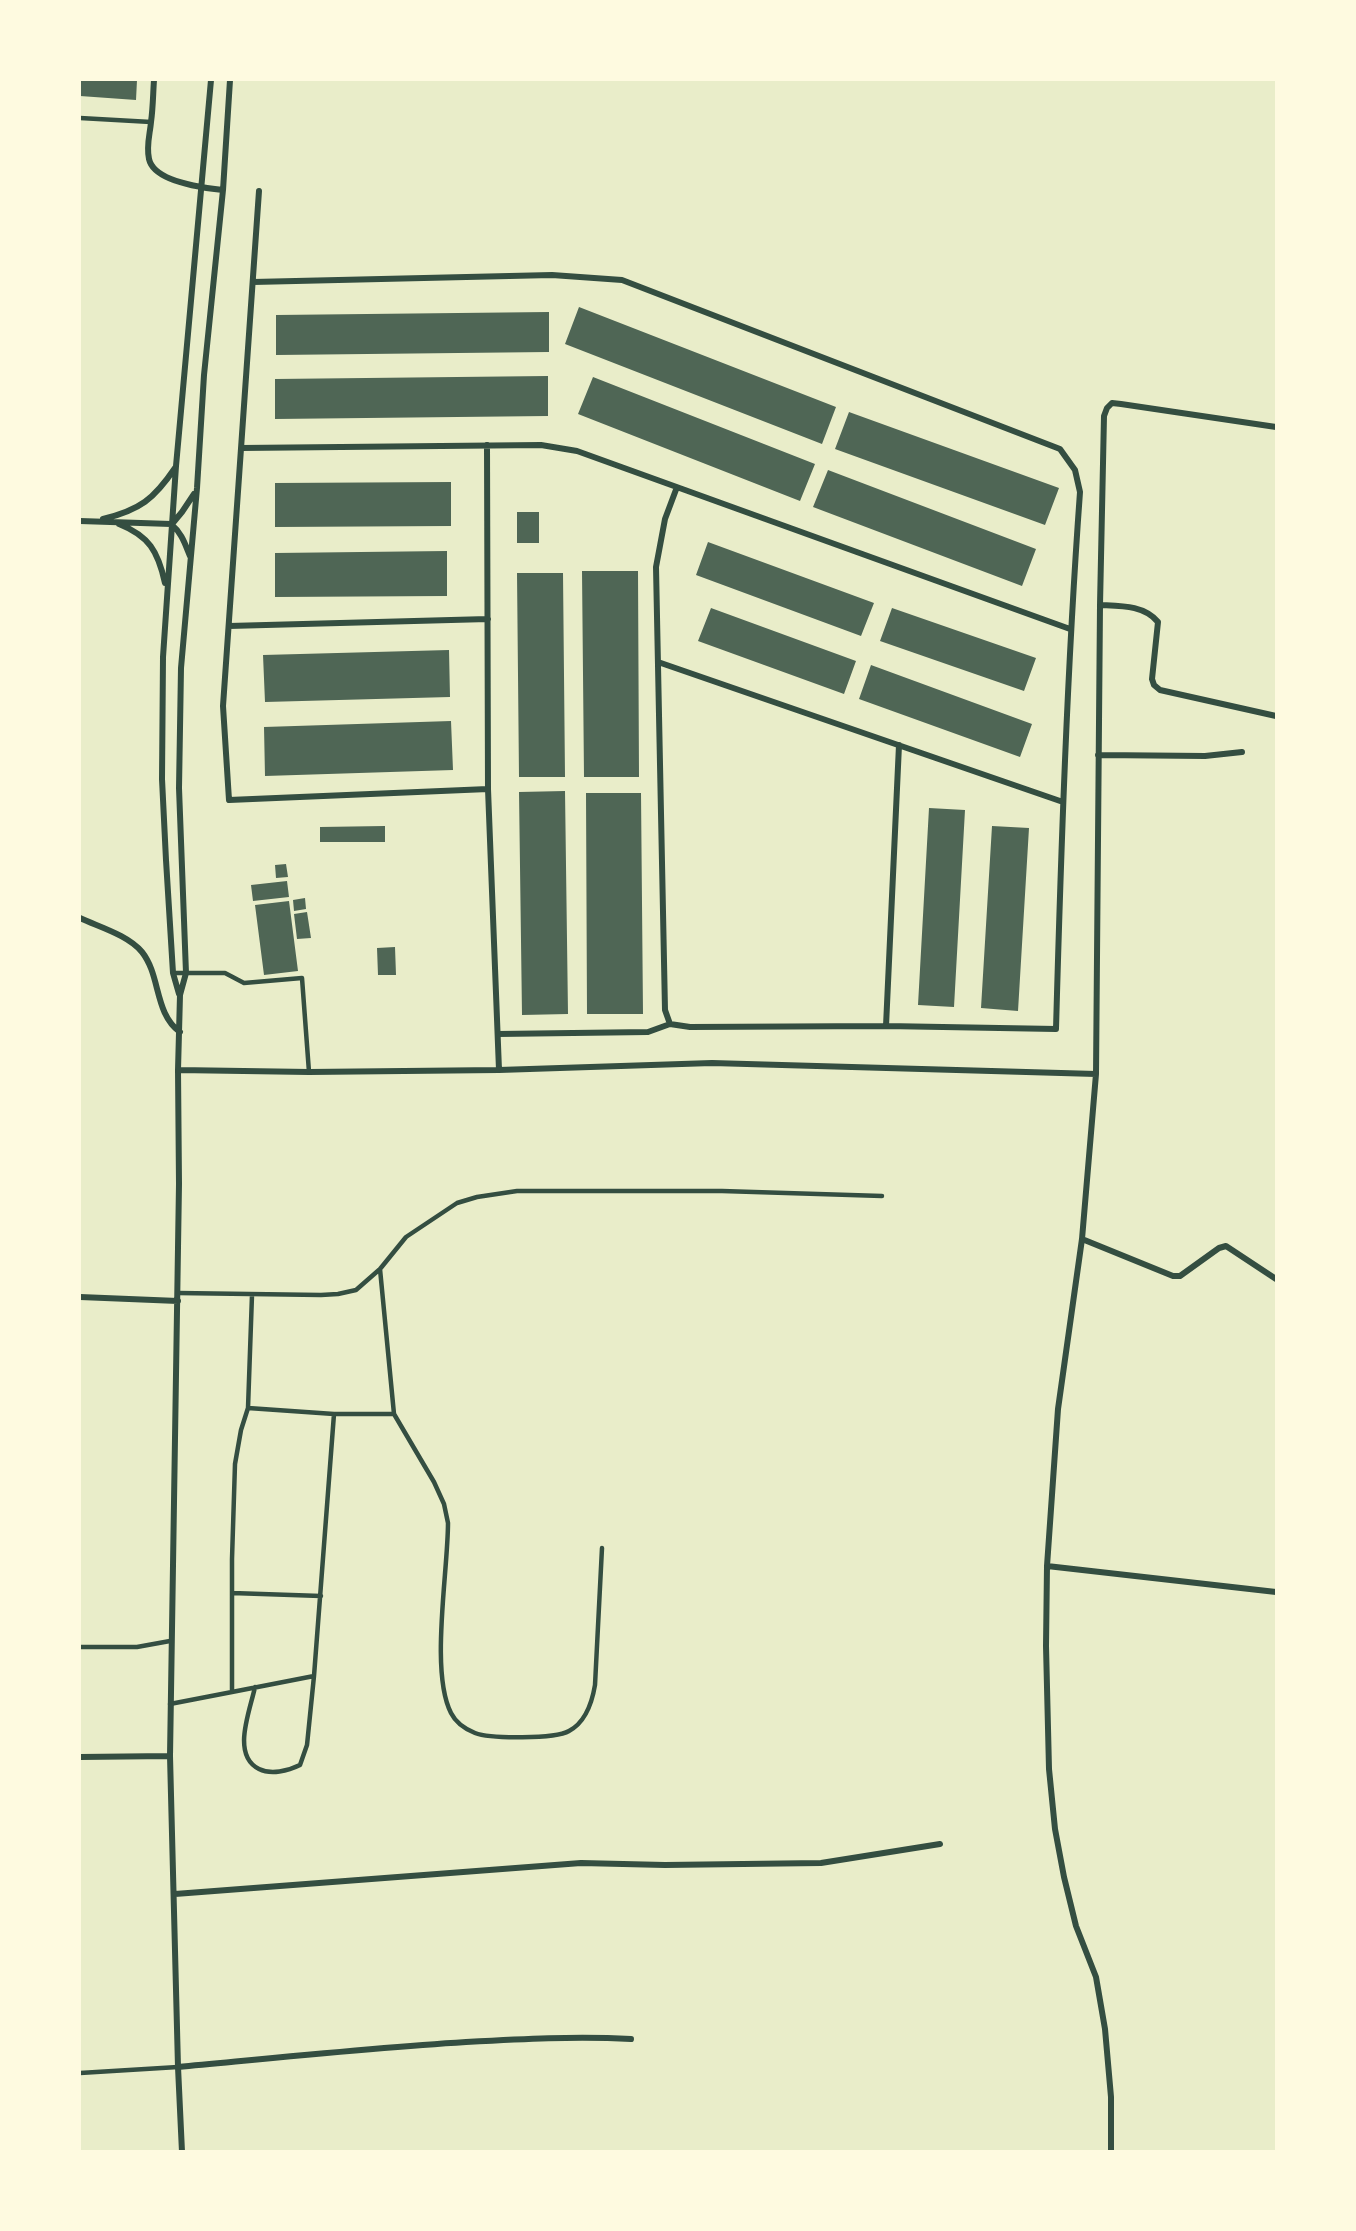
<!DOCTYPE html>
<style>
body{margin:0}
#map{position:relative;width:1356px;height:2231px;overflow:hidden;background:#e9edc9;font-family:Poppins,sans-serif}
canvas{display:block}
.frame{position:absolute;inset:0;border:81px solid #fefae0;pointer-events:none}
</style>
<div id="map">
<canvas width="1356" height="2231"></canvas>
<div class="frame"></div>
</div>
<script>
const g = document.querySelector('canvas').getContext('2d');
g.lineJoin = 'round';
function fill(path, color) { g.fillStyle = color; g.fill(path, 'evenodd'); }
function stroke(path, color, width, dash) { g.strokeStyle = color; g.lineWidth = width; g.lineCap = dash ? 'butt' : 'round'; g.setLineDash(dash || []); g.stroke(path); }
fill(new Path2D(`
 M80,80H137L136,100L80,96Z
 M579,307L836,407L822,444L565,344Z
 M549,312V352L276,355V315Z
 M548,376V416L275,419V379Z
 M593,377L815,464L800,501L578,414Z
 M849,412L1059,488L1045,525L835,449Z
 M828,470L1036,549L1022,586L813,507Z
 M451,482V526L275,527V483Z
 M517,512H539V543H517Z
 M708,542L874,603L861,636L696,575Z
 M447,551V596L275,597V553Z
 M582,571H638L639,777H584Z
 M517,573H563L565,777H519Z
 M711,608L856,661L844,694L698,641Z
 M892,608L1036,658L1024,691L880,641Z
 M449,650L450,697L265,702L263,655Z
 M871,665L1032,724L1020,757L859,699Z
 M451,721L453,770L265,776L264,727Z
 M565,791L568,1014L522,1015L519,792Z
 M586,793H641L643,1014H587Z
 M929,808L965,810L954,1007L918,1005Z
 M385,826V842H320V827Z
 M992,826L1029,828L1018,1011L981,1008Z
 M286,864L288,877L276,878L275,865Z
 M287,881L289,897L253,901L251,885Z
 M305,898L306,909L294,911L293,900Z
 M289,901L298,971L264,975L255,905Z
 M307,912L311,938L297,939L294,914Z
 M395,947L396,975H378L377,948Z`), '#4f6655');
stroke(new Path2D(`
 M80,118L151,122
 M173,973H225L244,983L302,978L309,1072
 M380,1269L394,1414L434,1482L444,1504L448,1523C448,1572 430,1672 451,1713C456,1723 465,1729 475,1733C490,1739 555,1739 569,1731C586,1722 592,1703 595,1685L602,1548
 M178,1293L321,1295L338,1294L356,1290L380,1269L406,1237L457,1203L477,1197L517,1191H722L882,1196
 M248,1408L334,1414H394
 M232,1593L321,1596
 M80,1647H137L170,1641
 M255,1687C250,1711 231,1755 259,1769C271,1775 288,1771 300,1765L307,1745L314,1676
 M232,1692L314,1676L334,1414
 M170,1704L232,1692V1559L235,1464L241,1430L248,1408L252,1295
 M80,2073L178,2067`), '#344e41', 4.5);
stroke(new Path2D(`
 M154,80C153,94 153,108 151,122C150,134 146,146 149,159C154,182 204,188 223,190
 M259,191L223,706L229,800L488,789
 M253,282L552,275L622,280L1060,449L1075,470L1080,492C1067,671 1061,850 1056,1029L886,1026
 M487,445L488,789L499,1070
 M241,448L541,445L577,451L1070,629
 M677,487L665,519L656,567L665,1010L670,1024L690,1027L886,1026L899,745
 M103,519C140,510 154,499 175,468
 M80,521L171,524C182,533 185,544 190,556
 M119,524C149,536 158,551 165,583
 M172,524L182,512L194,494
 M1100,605C1120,606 1144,605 1158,622L1152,679L1154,685L1160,690L1276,716
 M229,626L488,619
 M658,662L1063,802
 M1098,755L1205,756L1242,752
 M80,918C99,927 128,935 142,952C161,976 154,1013 180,1032
 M179,994L173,973L166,860L162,779L163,657L176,466L211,80
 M498,1034L648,1032L670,1024
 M178,1070L309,1072L499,1070L712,1063L1096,1074
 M1082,1239L1173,1276H1180L1219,1248L1226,1246L1276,1279
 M80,1297L178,1301
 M1047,1566L1276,1592
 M80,1757L170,1756
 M175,1894L581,1863L665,1865L821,1863L940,1844
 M178,2067C274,2058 370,2048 466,2042C521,2039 576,2036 631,2039
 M182,2152L178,2067L170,1756L179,1184L178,1070L180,995L186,973L179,788L181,668L197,488L204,375L223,190L230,80
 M1111,2152V2097L1105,2029L1096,1977L1076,1926L1064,1877L1055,1829L1049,1769L1046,1646L1047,1566L1058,1409L1082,1239L1096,1074L1100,605L1104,416L1107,408L1112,403L1121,404L1276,427`), '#344e41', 6);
</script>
